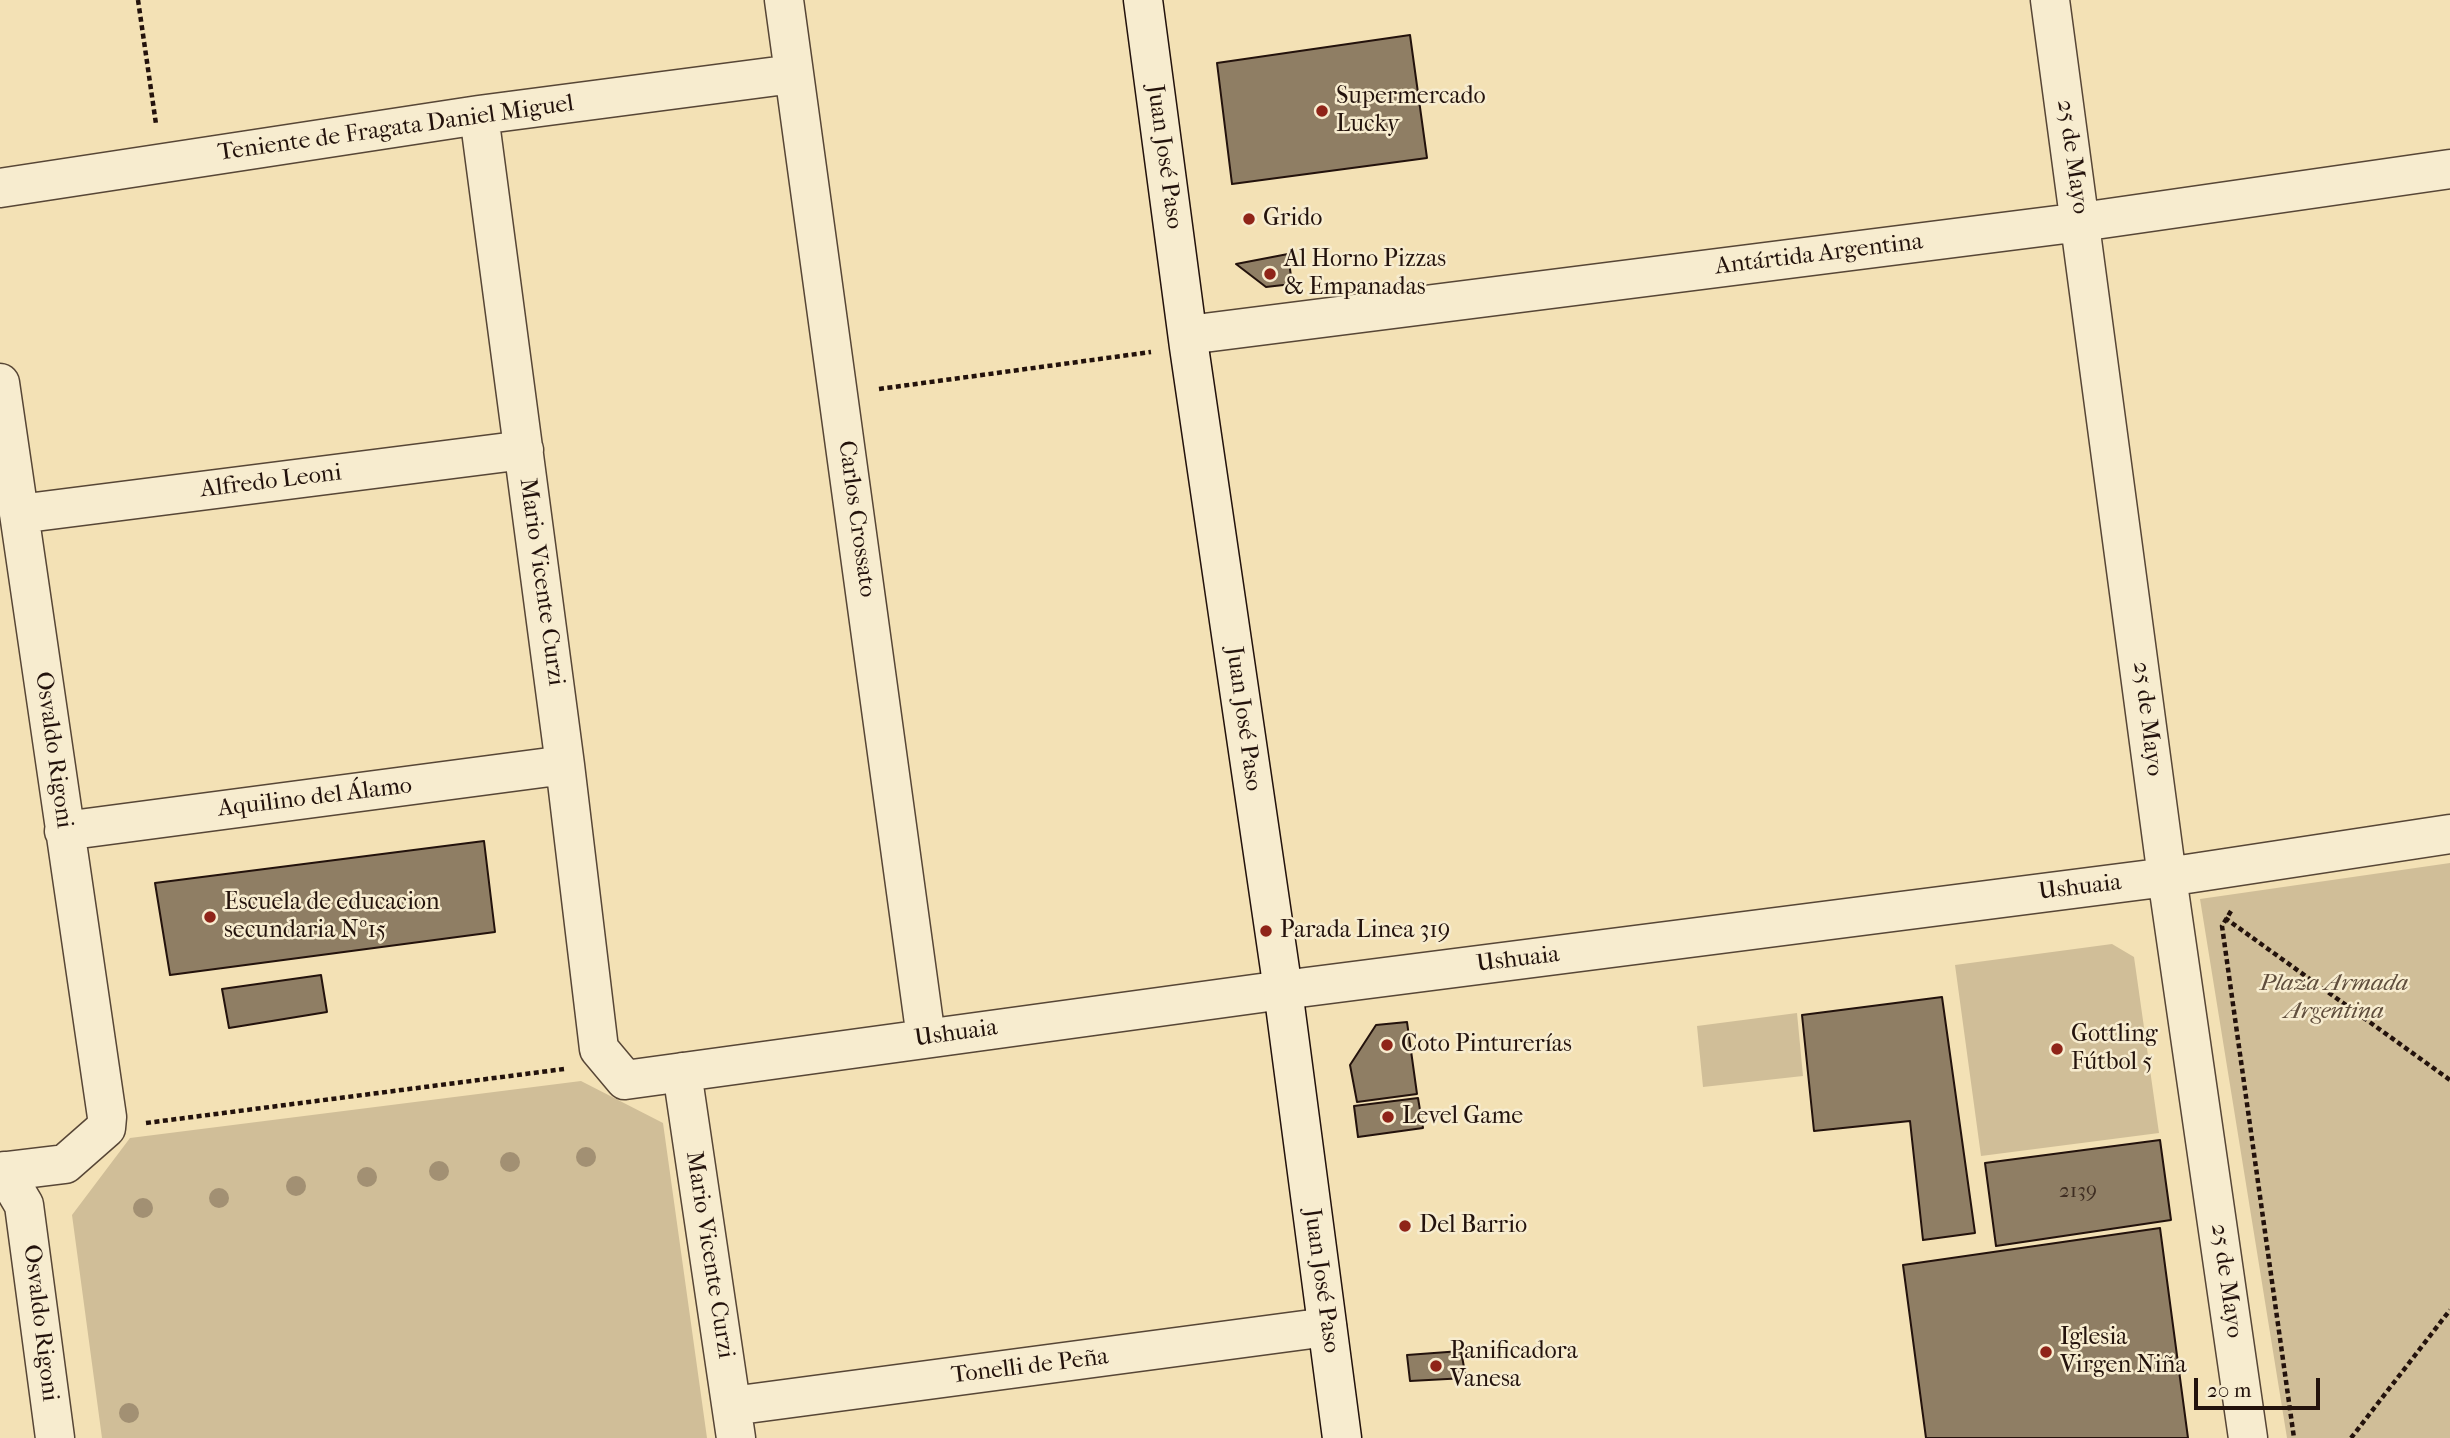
<!DOCTYPE html>
<meta charset="utf-8">
<style>
body{margin:0}
#map{position:relative;width:2450px;height:1438px;overflow:hidden;background:#f3e1b5;font-family:"IM FELL French Canon",serif}
canvas{display:block}
.scale{position:absolute;left:2194px;top:1378px;width:126px;height:32px;box-sizing:border-box;border:4px solid #23120c;border-top:0;padding-left:9px;font-size:21px;line-height:24px;white-space:nowrap;color:#23120c;-webkit-text-stroke:5px #f7eccf;paint-order:stroke}
</style>
<div id="map">
<canvas width="2450" height="1438"></canvas>
<div class="scale">20 m</div>
</div>
<script>
const g = document.querySelector('canvas').getContext('2d');
g.lineJoin = 'round';
function fill(path, color) { g.fillStyle = color; g.fill(path, 'evenodd'); }
function stroke(path, color, width, dash) { g.strokeStyle = color; g.lineWidth = width; g.lineCap = dash ? 'butt' : 'round'; g.setLineDash(dash || []); g.stroke(path); }
function label(font, color, halo, rows, align = 'center') {
  g.font = font + ' "IM FELL French Canon",serif'; g.lineWidth = 5; g.setLineDash([]); g.textBaseline = 'middle'; g.strokeStyle = halo; g.fillStyle = color; for (const [text, x, y, turn = 0] of rows) {
    g.save(); g.translate(x, y); g.rotate((+turn || 0) * Math.PI / 180); g.textAlign = isNaN(turn) ? turn : align; if (halo) g.strokeText(text, 0, 0); g.fillText(text, 0, 0); g.restore();
  }
}
fill(new Path2D(`
 M2450,863V1438H2287L2200,899Z
 M2112,944L2134,957L2159,1133L1981,1156L1955,965Z
 M1797,1013L1803,1076L1703,1087L1697,1026Z
 M581,1081L663,1123L707,1438H102L72,1215L130,1138Z`), '#d0be98');
const building = new Path2D(`
 M1410,35L1427,158L1232,184L1217,63Z
 M1288,254L1292,284L1266,287L1236,264Z
 M484,841L495,932L170,975L155,883Z
 M321,975L327,1012L229,1028L222,989Z
 M1942,997L1975,1233L1923,1240L1910,1121L1814,1131L1802,1015Z
 M1407,1022L1417,1094L1357,1102L1350,1065L1376,1025Z
 M1418,1098L1423,1128L1358,1137L1354,1106Z
 M2160,1140L2171,1220L1996,1246L1985,1163Z
 M2160,1228L2188,1438H1926L1903,1265Z
 M1461,1351L1466,1378L1410,1381L1407,1355Z`);
fill(building, '#8f7e64');
stroke(building, '#23120c', 2);
const street = new Path2D(`
 M784,0L926,1038
 M2050,0L2167,877L2248,1438
 M479,115L565,765L599,1049L625,1080L1283,990L2167,877L2450,834
 M0,188L479,115L793,74
 M1188,335L2081,222L2450,169
 M0,383L107,1117L106,1128L65,1164L0,1172
 M19,514L524,450
 M64,831L565,765
 M682,1072L736,1438
 M4,1171L24,1205L55,1438
 M732,1406L1327,1327`);
const secondary = new Path2D(`
 M1143,0L1189,347L1283,990L1342,1438`);
stroke(street, '#574636', 41);
stroke(secondary, '#23120c', 41);
stroke(new Path2D(`
 M138,0L156,124
 M879,389L1151,352
 M2231,911L2222,926L2294,1438
 M2225,918L2450,1080
 M146,1123L564,1069
 M2351,1438L2450,1310`), '#23120c', 4.5, [5, 3.5]);
stroke(street, '#f7eccf', 38);
stroke(secondary, '#f7eccf', 38);
g.fillStyle = '#a29073';
for (const [x, y] of [
 [586,1157],
 [510,1162],
 [439,1171],
 [367,1177],
 [296,1186],
 [219,1198],
 [143,1208],
 [129,1413]
]) { g.beginPath(); g.arc(x, y, 10, 0, 2 * Math.PI); g.fill(); }
for (const [x, y, r, color] of [
 [1322,111,7,"#8f2418"],
 [1249,219,7,"#8f2418"],
 [1270,274,7,"#8f2418"],
 [210,917,7,"#8f2418"],
 [1266,931,7,"#8f2418"],
 [1387,1045,7,"#8f2418"],
 [2057,1049,7,"#8f2418"],
 [1388,1117,7,"#8f2418"],
 [1405,1226,7,"#8f2418"],
 [2046,1352,7,"#8f2418"],
 [1436,1366,7,"#8f2418"]
]) { const dot = new Path2D(); dot.arc(x, y, r, 0, 2 * Math.PI); g.fillStyle = color; g.fill(dot); stroke(dot, '#f7eccf', 2.5); }
label('21px', '#3e2d22', null, [
 ["2139",2078,1192]
]);
label('24px', '#23120c', '#f7eccf', [
 ["Supermercado",1336,97],
 ["Lucky",1336,125],
 ["Grido",1263,219],
 ["Al Horno Pizzas",1284,260],
 ["& Empanadas",1284,288],
 ["Escuela de educacion",224,903],
 ["secundaria Nº15",224,931],
 ["Parada Linea 319",1280,931],
 ["Gottling",2071,1035],
 ["Fútbol 5",2071,1063],
 ["Coto Pinturerías",1401,1045],
 ["Level Game",1402,1117],
 ["Del Barrio",1419,1226],
 ["Iglesia",2060,1338],
 ["Virgen Niña",2060,1366],
 ["Panificadora",1450,1352],
 ["Vanesa",1450,1380]
], 'left');
label('24px', '#23120c', '#f7eccf', [
 ["Teniente de Fragata Daniel Miguel",396,129,-8],
 ["Juan José Paso",1164,157,82],
 ["25 de Mayo",2072,157,82],
 ["Antártida Argentina",1819,255,-7],
 ["Alfredo Leoni",271,482,-7],
 ["Carlos Crossato",856,519,82],
 ["Mario Vicente Curzi",541,582,82],
 ["Juan José Paso",1243,719,82],
 ["25 de Mayo",2147,719,83],
 ["Osvaldo Rigoni",53,750,82],
 ["Aquilino del Álamo",315,798,-7],
 ["Ushuaia",2080,888,-7],
 ["Ushuaia",1518,960,-7],
 ["Ushuaia",956,1034,-8],
 ["Mario Vicente Curzi",709,1255,81],
 ["Juan José Paso",1321,1281,82],
 ["25 de Mayo",2226,1281,82],
 ["Osvaldo Rigoni",40,1323,83],
 ["Tonelli de Peña",1030,1367,-7]
]);
label('italic 24px', '#604e3d', '#f7eccf', [
 ["Plaza Armada",2334,984],
 ["Argentina",2334,1012]
]);
</script>
